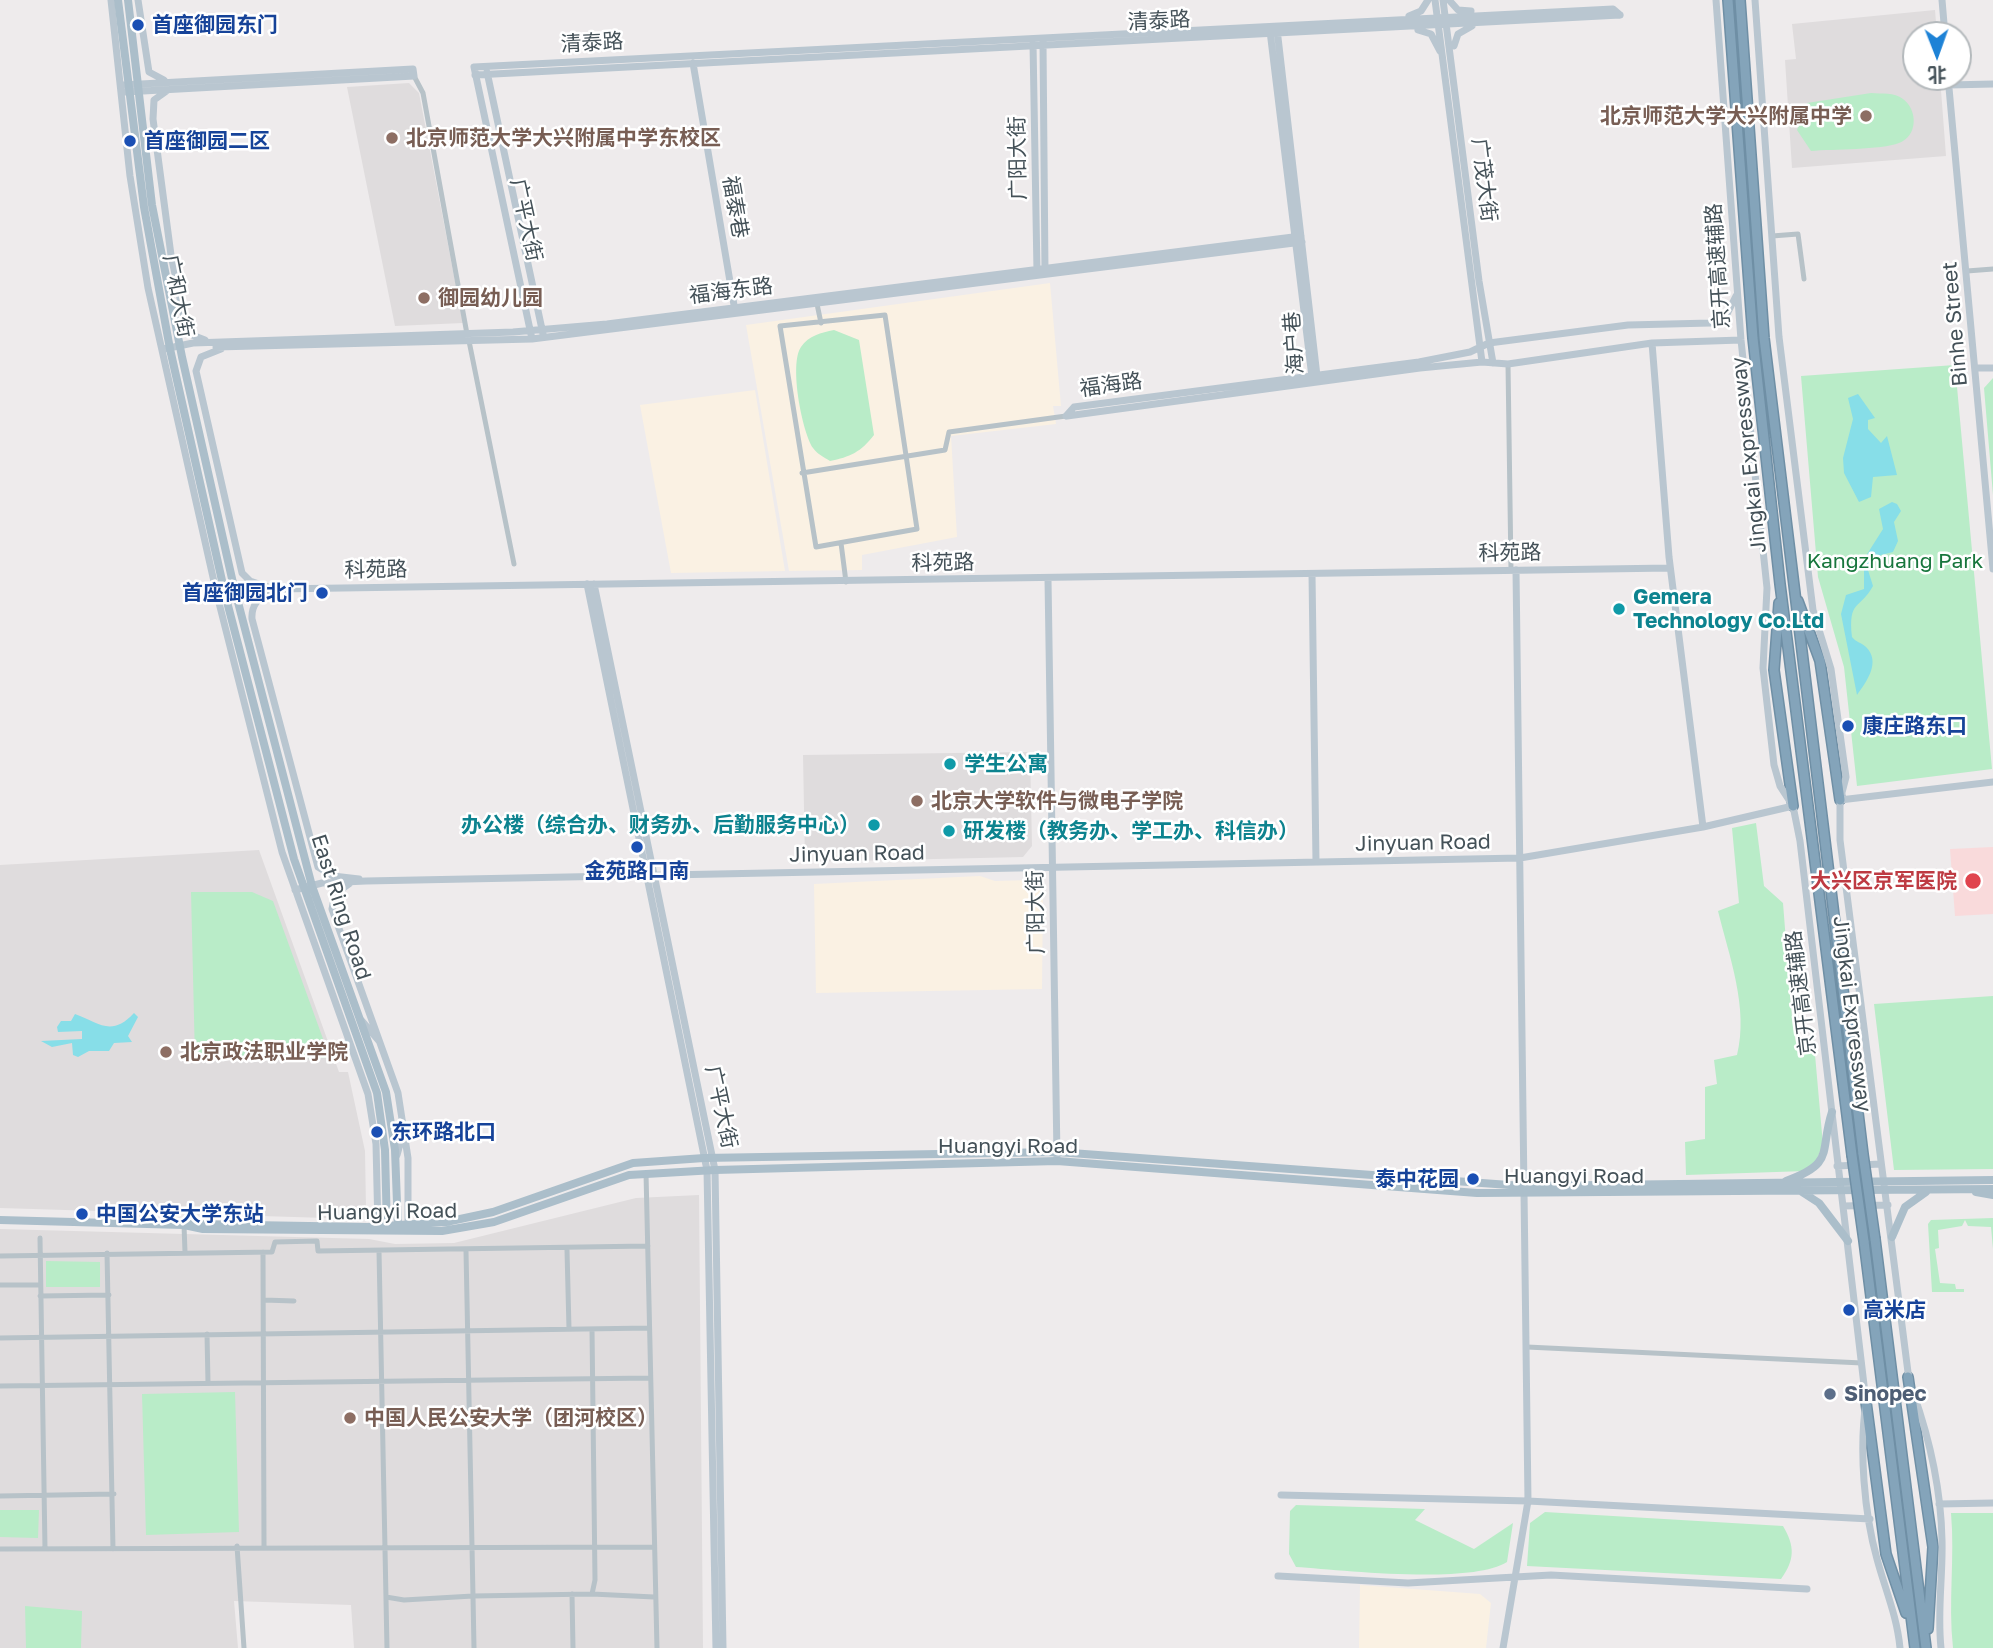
<!DOCTYPE html>
<meta charset="utf-8">
<style>
body{margin:0}
#map{position:relative;width:1993px;height:1648px;overflow:hidden;background:#eeebec;font-family:"Golos Text","Noto Sans SC",sans-serif}
canvas{display:block}
.north{position:absolute;left:1902px;top:21px;width:70px;height:70px;box-sizing:border-box;background:#fff;border:2px solid #b4b9bc;border-radius:50%;rotate:179deg;font-size:19px;font-weight:700;line-height:28px;text-align:center;color:#445158}
.north::after{content:'';display:block;margin:auto;width:24px;height:32px;background:#1d82d6;clip-path:polygon(50% 0,100% 100%,50% 72%,0 100%)}
</style>
<div id="map">
<canvas width="1993" height="1648"></canvas>
<div class="north">北</div>
</div>
<script>
const g = document.querySelector('canvas').getContext('2d');
g.lineJoin = 'round';
function fill(path, color) { g.fillStyle = color; g.fill(path, 'evenodd'); }
function stroke(path, color, width, dash) { g.strokeStyle = color; g.lineWidth = width; g.lineCap = dash ? 'butt' : 'round'; g.setLineDash(dash || []); g.stroke(path); }
function label(font, color, halo, rows, align = 'center') {
  g.font = font + ' "Golos Text","Noto Sans SC",sans-serif'; g.lineWidth = 5; g.setLineDash([]); g.textBaseline = 'middle'; g.strokeStyle = halo; g.fillStyle = color; for (const [text, x, y, turn = 0] of rows) {
    g.save(); g.translate(x, y); g.rotate((+turn || 0) * Math.PI / 180); g.textAlign = isNaN(turn) ? turn : align; if (halo) g.strokeText(text, 0, 0); g.fillText(text, 0, 0); g.restore();
  }
}
fill(new Path2D(`
 M1050,283L1061,406H1053L1056,424L951,436L957,537L862,555V570L789,571L746,325Z
 M755,390L785,571L671,573L640,405Z
 M980,876L995,881L1031,880L1038,882L1043,889L1042,989L816,993L814,884Z
 M1360,1585L1480,1594L1491,1603L1486,1648H1359Z`), '#faf1e3');
fill(new Path2D(`
 M1935,10L1937,35H1916V77H1940L1946,156L1792,168L1785,60L1796,59L1792,24Z
 M409,83L419,93L463,323L395,326L347,87Z
 M1030,752L1032,846L1023,857L805,862L803,755Z
 M259,850L339,1072H348L365,1151L366,1209L359,1219L0,1208V865Z
 M699,1195L703,1648H354L351,1605L234,1601L238,1648H0V1229L369,1239L395,1244L454,1243L636,1198Z`), '#dfdcdd');
fill(new Path2D(`
 M1993,847V914L1955,916L1950,849Z`), '#f9dadb');
fill(new Path2D(`
 M1871,93C1882,94 1894,92 1903,99C1918,110 1918,136 1899,143C1881,150 1833,149 1811,151L1797,130L1807,103Z
 M834,330L859,340L874,435C861,452 850,457 830,461C824,457 817,454 813,448C802,431 789,364 801,347C809,335 821,333 834,330Z
 M1955,365L1992,769L1857,786L1844,667L1818,577L1801,376Z
 M1993,378V495L1984,388Z
 M1756,823L1764,886L1783,903L1792,1018L1797,1049L1813,1032L1823,1145L1815,1163L1806,1171L1686,1175L1685,1142L1705,1139V1087L1717,1084L1714,1060L1737,1055C1749,1008 1729,956 1718,911L1739,903L1732,828Z
 M191,892H252L273,901L330,1058L195,1059Z
 M1993,996V1169L1894,1170L1874,1004Z
 M1993,1218V1249L1991,1227L1968,1226L1965,1220L1962,1226L1938,1230L1939,1248L1935,1249L1940,1283L1955,1284L1956,1289H1964V1292H1932L1928,1224L1931,1220Z
 M46,1261L100,1262V1287H46Z
 M235,1392L239,1532L146,1535L142,1394Z
 M1296,1505L1425,1509L1415,1520L1474,1549L1513,1523L1507,1562C1470,1585 1342,1570 1296,1567L1289,1554L1290,1511Z
 M0,1510H39L38,1538L0,1537Z
 M1545,1512L1783,1526C1795,1546 1795,1560 1781,1579L1527,1566L1530,1523Z
 M1951,1513H1993V1648H1953C1948,1602 1955,1558 1951,1513Z
 M25,1606L82,1611L81,1648H26Z`), '#b9ecc8');
fill(new Path2D(`
 M1858,394L1875,418L1868,420V429L1881,443L1887,436L1897,475L1873,477L1871,497L1859,502L1844,473L1843,458L1853,419L1848,398Z
 M1892,502L1897,504L1901,511L1894,522L1898,541L1893,552L1881,555L1868,570L1873,586C1860,610 1848,599 1852,637C1857,643 1861,642 1866,647C1881,662 1867,681 1857,695L1841,614L1846,595L1864,589V559L1883,529L1879,509Z
 M134,1013L138,1017L128,1036L132,1042L114,1043L109,1051H89L78,1057L73,1055L72,1043L52,1047L41,1041L82,1039V1031L58,1032L57,1027L61,1021H71L75,1014C98,1022 111,1038 134,1013Z`), '#87dee8');
const highway = new Path2D(`
 M1728,0L1753,338L1780,584L1852,1155
 M1740,0L1764,338L1863,1154
 M1798,601L1820,661L1840,800
 M1779,603L1774,670L1793,806
 M1875,1239L1926,1648
 M1864,1241L1915,1648
 M1908,1377L1933,1547L1928,1629
 M1866,1402L1886,1554L1906,1613`);
stroke(highway, '#6f8fa5', 12);
stroke(new Path2D(`
 M414,76L423,93L467,334
 M1772,236L1798,234L1804,279
 M1967,271L1993,269
 M817,304L821,323
 M885,315L917,529L816,547L780,326Z
 M469,341L514,564
 M1508,364L1511,570
 M802,473L945,450L949,432L1066,416
 M841,543L846,582
 M646,1173L657,1648
 M184,1225L185,1252
 M40,1238L45,1549
 M567,1250L569,1329
 M379,1251L387,1648
 M466,1251L473,1596L592,1594L595,1580L592,1329
 M263,1252L264,1547
 M107,1253L113,1549
 M0,1256L272,1252L275,1242L317,1241L318,1251L648,1246
 M0,1285H40
 M40,1296L109,1295
 M264,1300L294,1301
 M207,1334L208,1383
 M0,1338L649,1328
 M1527,1347L1862,1363
 M0,1386L650,1378
 M0,1496L114,1494
 M237,1546L244,1648
 M0,1549L653,1547
 M572,1594L573,1648
 M592,1594L654,1597
 M386,1597L404,1600L473,1596L474,1648`), '#b7c2c8', 5);
stroke(new Path2D(`
 M111,0L130,176L148,288L217,595L282,852L368,1094L376,1144L378,1229
 M138,0L149,72L164,80
 M1435,0L1482,362
 M1443,0L1479,281L1493,363
 M1449,0L1458,10L1471,11
 M1716,0L1741,340L1767,588L1763,668L1774,765L1780,786L1793,806L1800,841L1866,1402C1859,1449 1864,1513 1877,1559C1885,1589 1897,1616 1900,1648
 M1755,0L1779,337L1813,610L1831,669L1846,777L1840,800V840L1909,1380
 M1942,0L1945,35
 M1409,16L1421,11L1428,0
 M1277,29L1317,376
 M1418,30L1431,34L1440,51
 M1270,31L1312,377
 M1043,42L1045,272
 M1033,43L1037,272
 M1454,46L1458,34L1472,26
 M693,63L735,311
 M487,72L543,334
 M475,75L1620,15
 M1948,77L1993,569
 M123,85L413,69L414,76L125,92
 M1949,85L1993,84
 M168,90L154,100L153,119L171,255L186,327L192,335L205,340
 M532,339L474,67L1613,9L1620,15
 M1652,343L1669,557L1703,827
 M216,347L532,339L1302,242
 M164,349L193,343L513,332L607,324L1301,236
 M221,349L201,357L196,371L242,573L250,581L268,587
 M1977,368H1993
 M1066,416L1074,407L1419,362L1470,352L1489,343L1628,325L1711,323L1726,316L1736,296
 M1067,416L1420,368L1482,362L1508,364L1652,343L1741,340
 M1312,574L1316,862
 M1048,579L1057,1157
 M587,584L707,1170L716,1648
 M594,584L715,1170L723,1648
 M271,591C259,597 251,605 252,619L318,867L333,876L359,879
 M217,595L276,589L1670,568
 M1840,800L1993,782
 M349,884L335,894L332,909L398,1093L408,1158V1229
 M295,890L322,883L366,881L1520,858L1703,827L1793,806
 M362,1021L379,1041
 M397,1155L404,1130
 M1837,1166L1881,1164
 M1843,1206L1888,1205
 M1913,1392C1930,1440 1941,1488 1942,1540C1943,1577 1937,1611 1941,1648
 M1281,1495L1528,1501L1870,1519
 M1939,1504L1993,1503
 M1278,1576L1408,1583L1551,1575L1807,1589
 M1503,1648L1528,1501L1516,570`), '#b9c6d0', 7);
stroke(new Path2D(`
 M118,0L144,207L170,349L225,594L294,859L377,1093L385,1150L387,1230
 M128,0L152,205L182,357L233,583L312,886L386,1092L395,1150L398,1230
 M1786,1181C1836,1163 1819,1152 1832,1112
 M1802,1192L1819,1203L1848,1241
 M1976,1192L1993,1195
 M0,1220L184,1225L203,1229L442,1231L494,1222L629,1175L715,1170L1057,1161L1477,1193L1993,1189
 M190,1224L368,1227L446,1222L493,1212L633,1163L704,1158L1057,1152L1523,1186L1993,1180
 M1892,1237L1905,1207L1926,1192`), '#abbeca', 8);
stroke(highway, '#84a4ba', 9);
const highwayBridge = new Path2D(`
 M1863,1154L1875,1239
 M1852,1155L1864,1241`);
stroke(highwayBridge, '#6f8fa5', 12, []);
stroke(highwayBridge, '#84a4ba', 9);
for (const [x, y, r, color] of [
 [138,25,7,"#1a4fb4"],
 [1866,116,7,"#8d6e63"],
 [392,138,7,"#8d6e63"],
 [130,141,7,"#1a4fb4"],
 [424,298,7,"#8d6e63"],
 [322,593,7,"#1a4fb4"],
 [1619,609,7,"#0f9aa8"],
 [1848,726,7,"#1a4fb4"],
 [950,764,7,"#0f9aa8"],
 [917,801,7,"#8d6e63"],
 [874,825,7,"#0f9aa8"],
 [949,831,7,"#0f9aa8"],
 [637,847,7,"#1a4fb4"],
 [1973,881,9,"#e0444e"],
 [166,1052,7,"#8d6e63"],
 [377,1132,7,"#1a4fb4"],
 [1473,1179,7,"#1a4fb4"],
 [82,1214,7,"#1a4fb4"],
 [1849,1310,7,"#1a4fb4"],
 [1830,1394,7,"#5c6f8a"],
 [350,1418,7,"#8d6e63"]
]) { const dot = new Path2D(); dot.arc(x, y, r, 0, 2 * Math.PI); g.fillStyle = color; g.fill(dot); stroke(dot, '#fff', 2.5); }
label('21px', '#445158', '#fff', [
 ["清泰路",1159,21,-3],
 ["清泰路",592,43,-3],
 ["广阳大街",1018,158,-91],
 ["广茂大街",1484,180,83],
 ["福泰巷",735,207,80],
 ["广平大街",526,220,78],
 ["京开高速辅路",1718,266,-94],
 ["福海东路",731,291,-7],
 ["广和大街",178,296,79],
 ["Binhe Street",1955,324,-95],
 ["海户巷",1294,343,-94],
 ["福海路",1111,385,-8],
 ["Jingkai Expressway",1749,455,-96],
 ["科苑路",1510,553,-1],
 ["科苑路",943,563,-1],
 ["科苑路",376,570,-1],
 ["Jinyuan Road",1423,843,-1],
 ["Jinyuan Road",857,854,-1],
 ["East Ring Road",341,907,72],
 ["广阳大街",1036,912,-91],
 ["京开高速辅路",1801,993,-97],
 ["Jingkai Expressway",1852,1014,83],
 ["广平大街",721,1107,78],
 ["Huangyi Road",1008,1146],
 ["Huangyi Road",1574,1176],
 ["Huangyi Road",387,1212,-1]
]);
label('bold 21px', '#164399', '#fff', [
 ["首座御园东门",152,25],
 ["首座御园二区",144,141],
 ["首座御园北门",308,593,"right"],
 ["康庄路东口",1862,726],
 ["金苑路口南",637,871,"center"],
 ["东环路北口",391,1132],
 ["泰中花园",1459,1179,"right"],
 ["中国公安大学东站",96,1214],
 ["高米店",1863,1310]
], 'left');
label('bold 21px', '#785e54', '#fff', [
 ["北京师范大学大兴附属中学",1852,116,"right"],
 ["北京师范大学大兴附属中学东校区",406,138],
 ["御园幼儿园",438,298],
 ["北京大学软件与微电子学院",931,801],
 ["北京政法职业学院",180,1052],
 ["中国人民公安大学（团河校区）",364,1418]
], 'left');
label('21px', '#18763d', '#fff', [
 ["Kangzhuang Park",1895,561]
]);
label('bold 21px', '#0d838f', '#fff', [
 ["Gemera",1633,597],
 ["Technology Co.Ltd",1633,621],
 ["学生公寓",964,764],
 ["办公楼（综合办、财务办、后勤服务中心）",860,825,"right"],
 ["研发楼（教务办、学工办、科信办）",963,831]
], 'left');
label('bold 21px', '#be3a42', '#fff', [
 ["大兴区京军医院",1957,881]
], 'right');
label('bold 21px', '#4e5e75', '#fff', [
 ["Sinopec",1844,1394]
], 'left');
</script>
